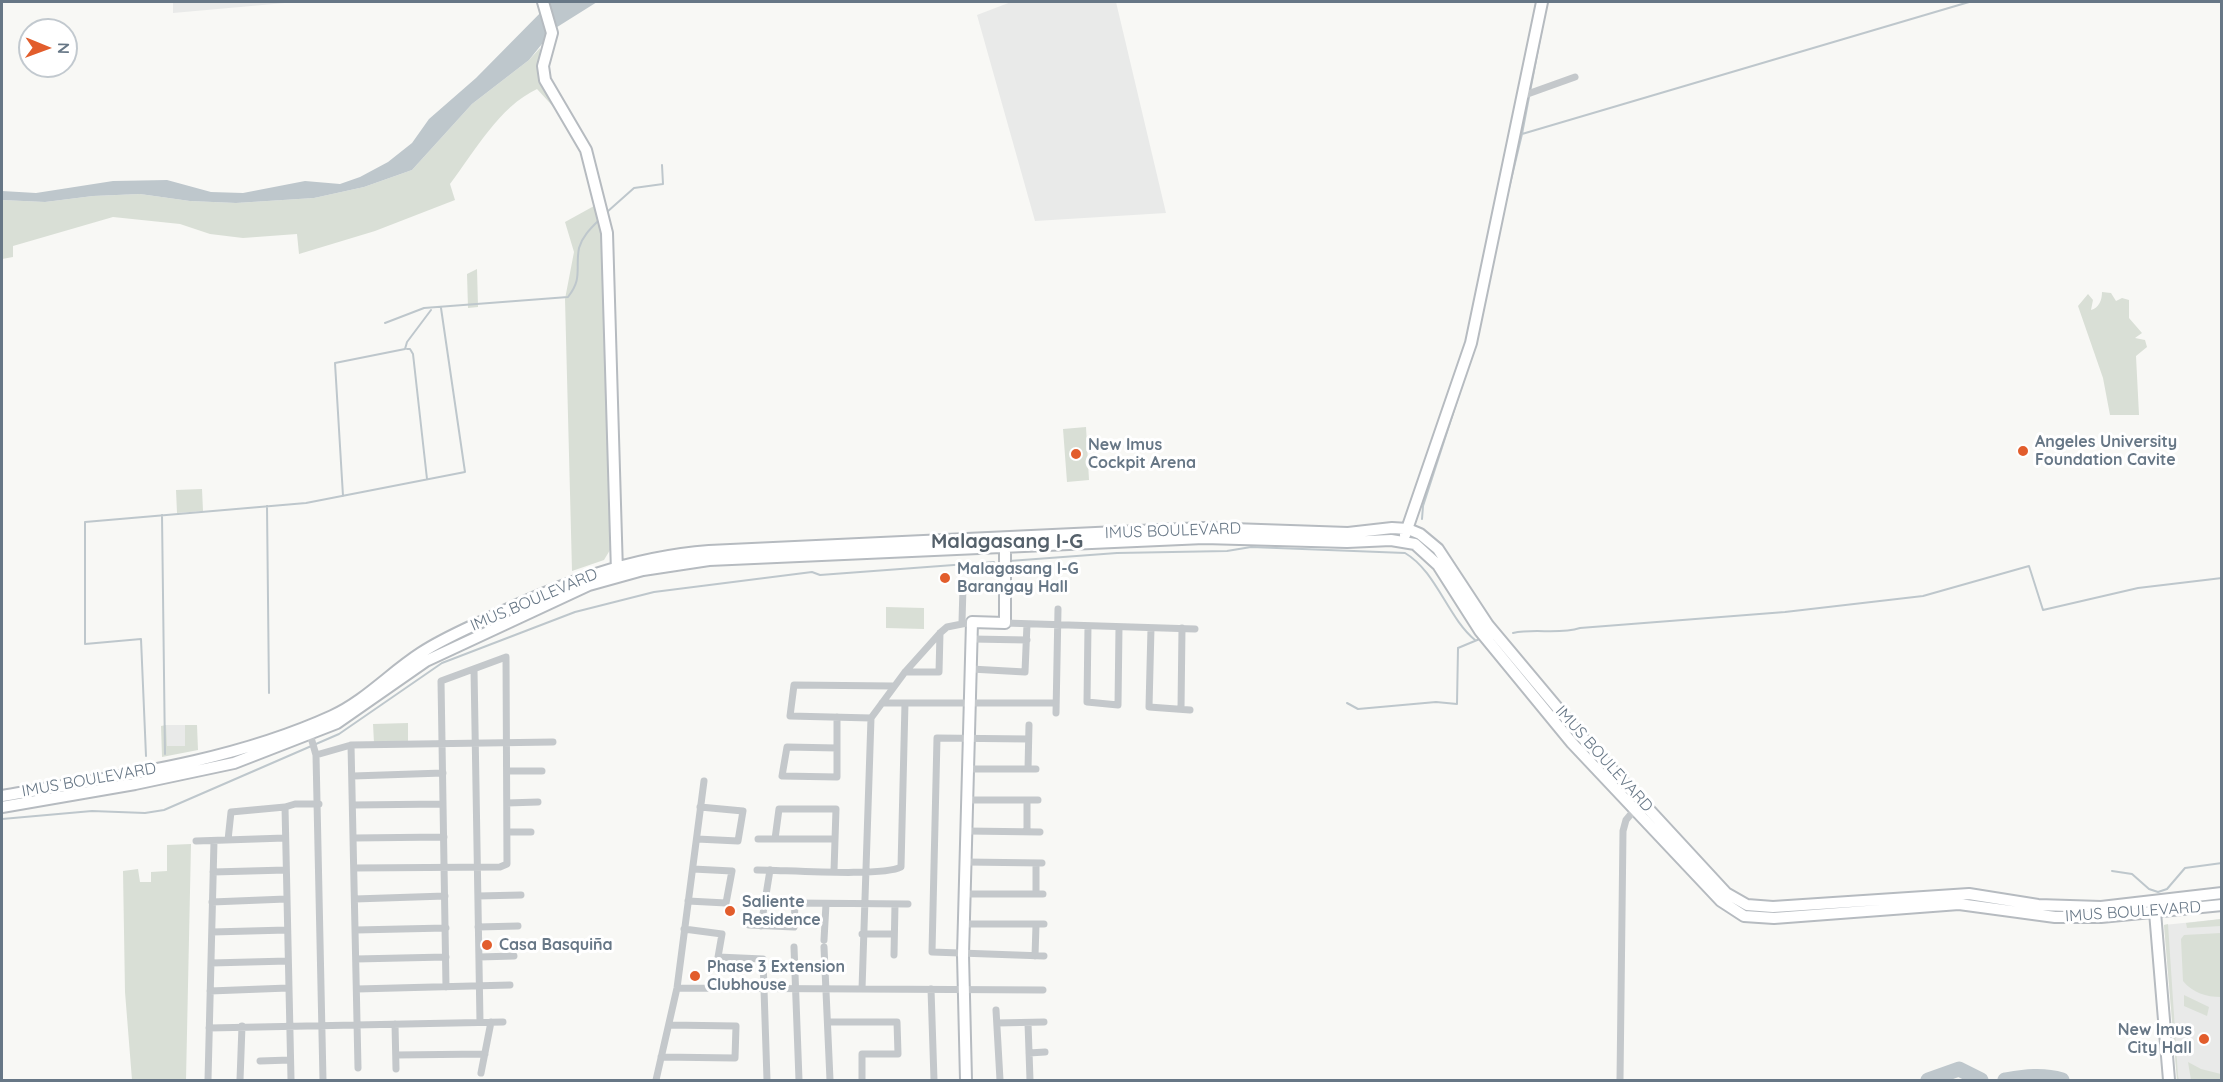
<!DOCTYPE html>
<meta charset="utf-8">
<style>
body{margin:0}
#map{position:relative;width:2223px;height:1082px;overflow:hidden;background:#f8f8f5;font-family:Quicksand,sans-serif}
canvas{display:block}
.frame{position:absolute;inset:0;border:3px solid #677786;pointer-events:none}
.north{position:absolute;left:18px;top:18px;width:60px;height:60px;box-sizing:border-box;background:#fff;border:2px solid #c2c9cf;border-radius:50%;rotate:91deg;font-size:16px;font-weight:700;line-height:24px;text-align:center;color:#677786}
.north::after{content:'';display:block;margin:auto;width:21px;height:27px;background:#e25d2c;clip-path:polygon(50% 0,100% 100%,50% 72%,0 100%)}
</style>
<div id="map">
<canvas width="2223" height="1082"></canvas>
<div class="frame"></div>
<div class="north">N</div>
</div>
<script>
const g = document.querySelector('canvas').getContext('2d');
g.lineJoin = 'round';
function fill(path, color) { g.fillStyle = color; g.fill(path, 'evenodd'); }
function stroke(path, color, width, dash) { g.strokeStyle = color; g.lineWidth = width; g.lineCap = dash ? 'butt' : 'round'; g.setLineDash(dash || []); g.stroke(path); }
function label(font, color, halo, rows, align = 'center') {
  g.font = font + ' Quicksand,sans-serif'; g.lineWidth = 6; g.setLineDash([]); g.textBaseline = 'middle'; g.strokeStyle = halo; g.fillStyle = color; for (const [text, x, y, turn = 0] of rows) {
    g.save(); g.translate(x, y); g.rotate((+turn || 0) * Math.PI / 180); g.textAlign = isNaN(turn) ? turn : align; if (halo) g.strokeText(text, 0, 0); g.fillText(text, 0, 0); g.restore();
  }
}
fill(new Path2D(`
 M173,2H296L173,13Z
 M1011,2H1116L1166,213L1035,221L977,15Z
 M166,725H185L186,746L166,747Z
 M2221,919V1080H2177L2164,925Z`), '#e9eae9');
fill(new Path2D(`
 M540,48L539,78L559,113L537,89C499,107 475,151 450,184L455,200L375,231L299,254L297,234L243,238L210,234L180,224L113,217L13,246V257L2,259V200L45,202L93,196L140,194L190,201L236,203L314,198L364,187L412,170L472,104L529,60Z
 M594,206L601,236L610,550L604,560L572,571L565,299L574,252L565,222Z
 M477,269L478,307L468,308L467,274Z
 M2102,292L2111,293L2116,301L2122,298L2129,300V318L2142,333L2135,338L2145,340L2147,347L2136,356L2139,415H2110L2103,378L2078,306L2088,294L2093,300L2091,310C2099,308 2102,300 2102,292Z
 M1086,427L1089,480L1067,482L1063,429Z
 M202,489L203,511L177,513L176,490Z
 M886,607L924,608V629L886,628Z
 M408,723V742L374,743L373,724Z
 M166,725L167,746H185V725H197L198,750L162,757L161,726Z
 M191,844L186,1080H132L125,992L123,871L138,869L140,882H151V872L167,871V845Z
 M2221,919V926L2187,928L2186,923Z
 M2168,924L2178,1076L2179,1080H2177L2164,925Z
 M2221,933V997C2206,997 2193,993 2183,981L2181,939L2184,935Z
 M2184,995L2209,1007L2207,1016L2184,1006Z
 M2188,1062L2201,1069L2221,1074V1080H2191Z`), '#d9dfd6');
fill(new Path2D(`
 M551,2H597L554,29L529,60L472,104L412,170L364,187L314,198L236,203L190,201L140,194L93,196L45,202L2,200V191L36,193L113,181L167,180L211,192L243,193L305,181L340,184L360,177L388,162L412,143L429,119L476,78Z`), '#bec7cc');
stroke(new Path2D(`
 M1522,134L1969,2
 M1504,209L1522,134L1547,2
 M607,212L634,188L663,184L662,165
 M385,323L424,308L568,297C583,278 575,269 579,248C582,237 590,229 598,221
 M407,349H410L413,354L427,479
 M343,496L335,363L405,349L407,342L431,310
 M267,506L269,693
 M162,515L165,754
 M1422,519L1423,506L1470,361
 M1009,561L1117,553L1227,551L1251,547L1405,553C1436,571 1448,618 1475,640
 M1513,633C1536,628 1558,635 1580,628L1785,612L1923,596L2029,566L2043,610L2138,588L2222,578
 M1347,703L1358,709L1436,702L1457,704L1458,648L1482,638
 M146,756L141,639L85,644V522L306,503L465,472L441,308
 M2,819L92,811L145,813L164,810L339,734L442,663L575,612L654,592L812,572L820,575L994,562
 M2112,871L2132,874L2149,889L2158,892L2167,889L2185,868L2222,863`), '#bec7cc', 2);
stroke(new Path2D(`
 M1928,1080L1959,1069L1981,1080
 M2005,1080C2024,1077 2042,1074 2062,1080`), '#bec7cc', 15);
const secondary = new Path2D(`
 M543,2L552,33L543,66L545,80L586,150L607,233L617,572
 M1405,535L1471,343L1542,2
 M2,796C112,777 229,763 332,716C365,701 390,673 421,653C442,639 466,629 489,618C560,584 630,557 709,551L1203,528L1348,533L1392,528L1408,529L1420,534L1438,549L1488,625L1581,736L1726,893L1747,905L1773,907L1969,894L2038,905L2101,907L2222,893
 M2,807L135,784L234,763L337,723L426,661L589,585L643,570L709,560L1204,538L1347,542L1391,540L1415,544L1438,565L1480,631L1572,743L1721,901L1744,916L1774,918L1959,904L2055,917H2101L2222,905
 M2155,912L2169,1080
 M966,1080L963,955L972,622L1005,623V542`);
stroke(secondary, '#b6bbc0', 14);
stroke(new Path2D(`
 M1522,96L1575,77
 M962,622L963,587L978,586
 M1005,623L1195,629
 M1088,626L1087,702L1118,705L1119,627
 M1151,628L1149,707L1190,710
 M972,639L1027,640
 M474,669L480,1022
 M971,669L1025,672L1027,624
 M905,672H939L940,633
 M882,703H1056
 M1181,709L1182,628
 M1056,713L1058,609
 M871,718L790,716L794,685L893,686
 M310,734L316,755
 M1028,739L937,738L932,952L1044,956
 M351,745L358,1068
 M837,748L787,747L782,776L837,777V717
 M968,769H1036
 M1028,769L1029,725
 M507,771H542
 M353,776L443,773
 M967,800H1038
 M507,803L538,802
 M353,805L443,804
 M967,831L1040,832
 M507,832H531
 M1027,832V800
 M354,838L444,837
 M697,839L738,841L743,811L700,807
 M758,839H835
 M775,839L779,809H836L834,871
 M228,840L231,812L285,807
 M196,841L285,838
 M966,862L1042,863
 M354,868L500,867L507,864L506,657L441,681C443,783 445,885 446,987
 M757,870C784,870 883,877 901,867L905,703
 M213,872L286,870
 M965,894H1043
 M1036,894V863
 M478,896L521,895
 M355,899L445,896
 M688,901L726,903L732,871L693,869
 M212,902L286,899
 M964,924H1044
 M749,925L794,927L795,903L908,904
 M761,926L770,870
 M478,927L518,926
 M684,929L722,934L718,957L763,959L767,1080
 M356,930L446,928
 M212,932L287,930
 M862,934H894
 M824,940L826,904
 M794,947L799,1080
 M824,947L830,1080
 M894,955L895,904
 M1035,956L1036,925
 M479,957L514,956
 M356,959L446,957
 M211,963L288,961
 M677,988L1043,990
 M357,989L510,985
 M862,989L871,718L905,672L940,633L947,627L972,622
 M931,989L934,1080
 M210,991L288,988
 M996,1010L1000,1080
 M828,1022H897L898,1054H862V1080
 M997,1023L1044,1022
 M1028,1023L1030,1080
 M395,1024L396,1069
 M209,1028L503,1022
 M1029,1053L1045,1052
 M396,1055L485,1054
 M661,1057L735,1058L736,1026L669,1025
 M260,1061L290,1060
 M481,1073L491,1022
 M291,1079L285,807L295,804H319
 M208,1080L214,841
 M240,1080L242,1026
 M323,1080L316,755L351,745L553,742
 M656,1080L677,988L704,781
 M1620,1080L1623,831L1626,820L1636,808`), '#c4c8cb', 7);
stroke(secondary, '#fff', 10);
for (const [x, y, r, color] of [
 [2023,451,6,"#e25d2c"],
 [1076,454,6,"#e25d2c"],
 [945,578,6,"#e25d2c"],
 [730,911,6,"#e25d2c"],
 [487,945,6,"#e25d2c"],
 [695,976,6,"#e25d2c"],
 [2204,1039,6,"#e25d2c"]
]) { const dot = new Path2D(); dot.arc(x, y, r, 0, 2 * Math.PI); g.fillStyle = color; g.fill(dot); stroke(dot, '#fff', 2); }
label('bold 16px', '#677786', '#fff', [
 ["Angeles University",2035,442],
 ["Foundation Cavite",2035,460],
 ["New Imus",1088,445],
 ["Cockpit Arena",1088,463],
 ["Malagasang I-G",957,569],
 ["Barangay Hall",957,587],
 ["Saliente",742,902],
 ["Residence",742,920],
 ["Casa Basquiña",499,945],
 ["Phase 3 Extension",707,967],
 ["Clubhouse",707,985],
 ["New Imus",2192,1030,"right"],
 ["City Hall",2192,1048,"right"]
], 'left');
label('16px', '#677786', '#fff', [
 ["IMUS BOULEVARD",1173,531,-2],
 ["IMUS BOULEVARD",534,600,-23],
 ["IMUS BOULEVARD",1604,759,48],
 ["IMUS BOULEVARD",89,780,-10],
 ["IMUS BOULEVARD",2133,912,-4]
]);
label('bold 20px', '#55616b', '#fff', [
 ["Malagasang I-G",1007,542]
]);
</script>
